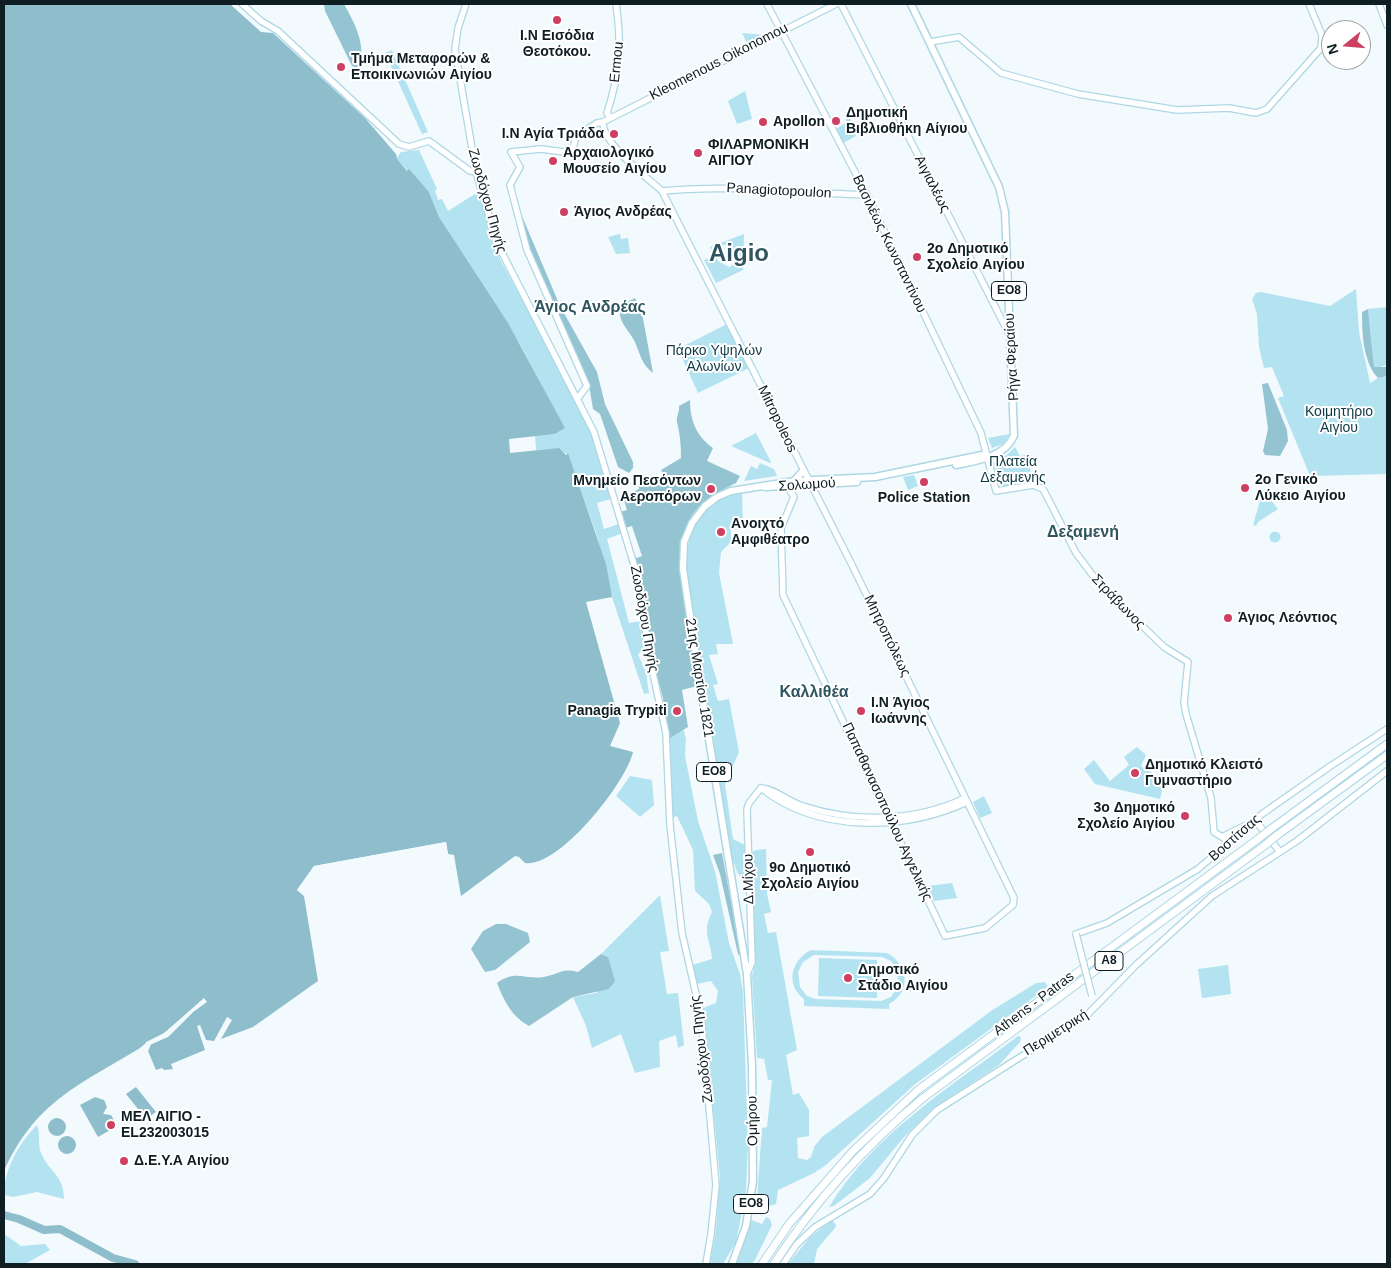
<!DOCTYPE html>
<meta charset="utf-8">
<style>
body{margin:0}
#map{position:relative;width:1391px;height:1268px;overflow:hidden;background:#f2fafd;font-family:Helvetica,sans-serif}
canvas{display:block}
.frame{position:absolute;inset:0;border:5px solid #0e1e23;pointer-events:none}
.north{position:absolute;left:1321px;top:20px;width:50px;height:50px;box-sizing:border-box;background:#fff;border:1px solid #9fa5a7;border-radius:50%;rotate:253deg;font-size:14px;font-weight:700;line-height:20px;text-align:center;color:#0e1e23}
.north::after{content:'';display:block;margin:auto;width:18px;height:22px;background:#ce3f61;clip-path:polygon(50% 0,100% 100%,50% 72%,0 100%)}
</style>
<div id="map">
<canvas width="1391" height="1268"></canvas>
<div class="frame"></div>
<div class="north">N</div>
</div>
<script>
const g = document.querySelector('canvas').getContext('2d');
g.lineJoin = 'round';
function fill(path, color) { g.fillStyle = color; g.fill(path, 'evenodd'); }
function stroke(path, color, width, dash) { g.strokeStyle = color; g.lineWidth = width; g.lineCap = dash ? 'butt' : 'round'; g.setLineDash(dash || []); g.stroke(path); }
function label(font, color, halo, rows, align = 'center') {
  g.font = font + ' Helvetica,sans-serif'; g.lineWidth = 4; g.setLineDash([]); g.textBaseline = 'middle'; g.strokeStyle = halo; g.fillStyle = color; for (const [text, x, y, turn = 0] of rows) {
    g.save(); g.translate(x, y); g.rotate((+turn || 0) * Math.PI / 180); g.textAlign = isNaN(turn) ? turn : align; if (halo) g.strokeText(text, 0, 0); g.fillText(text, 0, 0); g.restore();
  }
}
fill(new Path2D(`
 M742,33L764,35V36L748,45Z
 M392,50L428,132L422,134L385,53Z
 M745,91L752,119L737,124L728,101Z
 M850,116L856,136L843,143L836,129L847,122L845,118Z
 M419,150L437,189L435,191L438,200L442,199L448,211L478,192L501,261L590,426L611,499L597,503L604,529L619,524L623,533L607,539L629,623L642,621L646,648L638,654L646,673L649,693L644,694L612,597L598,539L568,454L552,449L536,450L535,436L555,434L564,428L521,346L439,217L429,192L396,159L401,152Z
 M620,234L621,239L628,238L630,253L616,254L608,237Z
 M744,234L743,270L716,283L704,260L713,257L710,247ZM724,245H729L735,259H732L733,265L729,267L718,261L715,252L719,246Z
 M1356,289L1359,332L1370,383L1378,378L1387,376V474L1310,476L1278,398L1284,396L1272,367L1264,368L1259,347L1257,314L1252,299L1256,293L1261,292L1330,306Z
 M1387,307V365L1376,368L1374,367L1368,309Z
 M727,324L749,368L698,393L678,349Z
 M756,433L771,462L770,463L731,446Z
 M1010,434L1003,444L992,448L988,438Z
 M1015,447L1020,456L1026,455L1033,480L1000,489L993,462L1007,455Z
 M760,463L774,469L777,476L744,481L751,466L757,469Z
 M914,475L918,486L908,490L903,477Z
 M742,490L743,528H731V542L721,552L719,573L733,644H716L718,654L709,655L718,684L713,685L718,701L729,699L739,752L725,784L733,839L745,845L746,876L742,879L737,872L731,854L686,565C687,541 695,510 720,498C727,495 735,493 742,490Z
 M1263,490L1278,509L1258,522L1256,526L1253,525Z
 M1269.5 537a5.5 5.5 0 1 1 11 0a5.5 5.5 0 1 1-11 0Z
 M683,728L686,739L685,756L698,821L715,871L729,943L740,974L743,992L748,1144L746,1192L736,1242L723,1264H710L716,1229L720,1177L703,1008L716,1003L718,991L711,981L697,984L692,965L712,959C711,939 701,934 712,912L709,904L695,891L693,850L677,816L672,818L668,736Z
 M1137,747L1146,755L1141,766L1164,781L1160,799L1095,784L1084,769L1094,760L1110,781L1129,765L1124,757Z
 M630,776L652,780L654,805L640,817L616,796Z
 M984,796L992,813L980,818L973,802Z
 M766,849L767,894L771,912L764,914L768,933L776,932L797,1050L786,1055L793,1095L799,1093L809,1110V1136L797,1138L798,1158L807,1160L811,1157L814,1147L822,1137L991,1011L1036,983L1045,982L1048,987L914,1085L826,1165L814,1173L778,1190L776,1204C767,1207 763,1206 757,1199L762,1128L767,1127L772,1080H768L764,1059L757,1058L752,976L755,962L751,853L756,850Z
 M952,883L957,898L934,901L928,886Z
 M660,895L669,951L660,952L667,994L678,993L684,1045L678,1048L676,1035L659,1041L660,1067L635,1073L621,1034L592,1048L586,1026L573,997L597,993L608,957L601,954Z
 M811,950L887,953C908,964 912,992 889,1004V1009L804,1006V999C785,985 791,960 811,950ZM814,955L882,957L891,961L896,967L899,985L891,997L881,1001L816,999L807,996L800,987L798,972L803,962Z
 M819,958L877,960V998L818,996Z
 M1228,965L1231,994L1202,998L1198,969Z
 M1018,1036L1021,1037L1020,1042L999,1065L935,1107L905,1136L870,1178L834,1206L829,1207C874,1133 951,1087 1018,1036Z
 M37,1125C41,1134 37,1146 42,1155C50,1173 64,1175 64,1199L37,1192L13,1197L4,1195C4,1169 19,1143 37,1125Z
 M766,1217L770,1219L772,1225L755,1260L752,1264H736L751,1220L762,1224Z
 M832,1220L836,1225L835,1228L817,1249L814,1264H788L810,1237Z
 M4,1234L21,1246L45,1244L50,1250L25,1264H4Z`), '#b3e2f1');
fill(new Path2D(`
 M324,4H344C354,22 368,47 358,68L352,66L325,11Z
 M517,209H519L560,306L597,372L605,404L633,462V468L629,473L618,467L600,414L593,409L589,385L528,249Z
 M635,298L642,313L653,373C641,364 640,353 634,340C628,329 616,320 621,305Z
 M1368,309L1374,367H1387V376L1378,378C1363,362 1362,333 1362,312Z
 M1268,383L1287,430L1288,441L1280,456L1265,455L1263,451L1268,429L1262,384Z
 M690,400C690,420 696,436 713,448L707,461L740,476L736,483C714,494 688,508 684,536C683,545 685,557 685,567C687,607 693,646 697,686L682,690L688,727L668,739L663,698L653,661L631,553L637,558L642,556L632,526L625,528L620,512L627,510L623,497L639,489L638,485L664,476L661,470L681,458C681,445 680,434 677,422C676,416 680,412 679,406Z
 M722,853L741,956L738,954L720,874L713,855Z
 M496,924H506L528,933L530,942L495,970L485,972L471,949L483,931Z
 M601,954L608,957L615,981L609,989L573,997L529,1026C512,1017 504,1001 497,983C517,968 527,982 548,976C561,973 562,968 578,972Z`), '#94c3d1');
fill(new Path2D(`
 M4,4H230L261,32L273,33L365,118L396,154L397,159L407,171L409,169L429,192L439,217L508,323L565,428L555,434L509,439L510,453L559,448L566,455L568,453L606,564L612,597L586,602L620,723L610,746L633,752C626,783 559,868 525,863L519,857L515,856L461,896L454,855L448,854L446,842L314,866L297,890L304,896L318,981L253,1027L221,1039L232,1020L227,1017L214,1041L206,1040L200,1025L197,1026L205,1050L171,1064L173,1069L164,1070L162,1068L156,1070L148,1051L150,1045L169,1036L193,1012L207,1001C193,1011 179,1023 164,1033C155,1038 148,1041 140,1048C79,1085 35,1102 4,1171Z
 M136,1087L156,1112L146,1119L126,1094Z
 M95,1097L104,1100L107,1107L103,1114L111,1115L115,1122L112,1129L98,1137L80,1105Z
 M48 1127a9 9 0 1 1 18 0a9 9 0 1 1-18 0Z
 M58 1145a9 9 0 1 1 18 0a9 9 0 1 1-18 0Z`), '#8ebdcb');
fill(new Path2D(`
 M446,842L448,854H446L444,845L316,869L300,890L307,898L297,890L314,866Z
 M204,998L207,1002L193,1012L168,1037L151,1044L148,1051L146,1046L151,1041L144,1046L146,1042L163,1034Z`), '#f2fafd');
stroke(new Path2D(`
 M4,1215L19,1219L44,1230L60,1229L113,1258L135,1264`), '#8ebdcb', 8);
const secondary = new Path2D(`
 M242,4L261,21L278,31L399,144L409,147L429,141L470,171L476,172
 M466,4L458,28L455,49L476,172L497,243L594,432L637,575L650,660L666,733L670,825L682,933L701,1016L716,1185L711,1234L706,1264
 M767,4L867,195L981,433L996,491L1033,485L1043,489L1076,553L1100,585L1164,647L1188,662L1184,703L1186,714L1211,798L1214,832L1230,842
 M841,4L1010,336
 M1379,4L1387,25
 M930,42L959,37L1001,73L1078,94L1177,110L1229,108L1256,113L1267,109L1321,48L1322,35L1309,4
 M610,117L607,113C620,73 622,45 616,4
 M603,122C602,143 646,177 662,191L851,563L1014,898L1013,905L985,928L945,936L783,595L781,528L794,497L788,487
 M662,191C730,184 798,193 867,195
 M578,398L587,386L527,250L510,185L520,167L511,152L541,149L572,153L576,136L597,123L603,122L836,4
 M761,788C817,833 904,831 967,802
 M761,788C776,789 788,802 803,806C855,823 915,822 965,798
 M1253,821L1255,820L1280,852
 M1222,837L1244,826
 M1076,934L1107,923L1198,869L1262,814L1329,767L1387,729
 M747,974L752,962L747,809L749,803L761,788
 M783,1264L797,1244L815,1227L870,1194L884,1178L912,1135L937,1110L1088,1014L1136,965L1212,896L1297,841L1387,771`);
const primary = new Path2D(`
 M911,4L999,187L1005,212L1014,435C1006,457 976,461 956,465
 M794,481L802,472
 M765,487L857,482
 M732,1264L746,1226L753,1181L752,1065L747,974L701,690L683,569L684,542L692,523L705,506L717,497L731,491L794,481L875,477L982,455L987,457`);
const highway = new Path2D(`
 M1271,829L1387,744
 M1276,836L1387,755
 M762,1264L789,1224L853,1151L918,1090L1258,839
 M774,1264C815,1201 865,1146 923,1098L1264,846`);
stroke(secondary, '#aed7e4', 8);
stroke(primary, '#aed7e4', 9);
stroke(highway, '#aed7e4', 9);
stroke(secondary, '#fff', 5.5);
stroke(primary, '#fff', 6);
stroke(highway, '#fff', 7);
const secondaryBridge = new Path2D(`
 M1076,934L1092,996`);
const highwayBridge = new Path2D(`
 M1258,839L1271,829
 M1264,846L1276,836`);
stroke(secondaryBridge, '#aed7e4', 8, []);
stroke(highwayBridge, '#aed7e4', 9, []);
stroke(secondaryBridge, '#fff', 5.5);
stroke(highwayBridge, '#fff', 7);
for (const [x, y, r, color] of [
 [557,20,5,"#ce3f61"],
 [341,67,5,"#ce3f61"],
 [836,121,5,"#ce3f61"],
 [763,122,5,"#ce3f61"],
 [614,134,5,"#ce3f61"],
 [698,153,5,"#ce3f61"],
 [553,161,5,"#ce3f61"],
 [564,212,5,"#ce3f61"],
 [917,257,5,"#ce3f61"],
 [924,482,5,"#ce3f61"],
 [1245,488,5,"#ce3f61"],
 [711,489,5,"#ce3f61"],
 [721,532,5,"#ce3f61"],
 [1228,618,5,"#ce3f61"],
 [677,711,5,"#ce3f61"],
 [861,711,5,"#ce3f61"],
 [1135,773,5,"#ce3f61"],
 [1185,816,5,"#ce3f61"],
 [810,852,5,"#ce3f61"],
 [848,978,5,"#ce3f61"],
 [111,1125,5,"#ce3f61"],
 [124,1161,5,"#ce3f61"]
]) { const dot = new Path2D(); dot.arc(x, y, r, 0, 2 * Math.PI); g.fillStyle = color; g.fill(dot); stroke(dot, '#fff', 2); }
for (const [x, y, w] of [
 [1009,291,35],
 [714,772,35],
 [1109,961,28],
 [751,1204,35]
]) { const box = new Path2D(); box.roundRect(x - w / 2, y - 9.5, w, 19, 4); g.fillStyle = '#fff'; g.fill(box); stroke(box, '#0e1e23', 1); }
label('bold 12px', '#0e1e23', null, [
 ["ΕΟ8",1009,291],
 ["ΕΟ8",714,772],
 ["Α8",1109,961],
 ["ΕΟ8",751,1204]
]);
label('bold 14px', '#0e1e23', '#fff', [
 ["Ι.Ν Εισόδια",557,36,"center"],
 ["Θεοτόκου.",557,52,"center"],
 ["Τμήμα Μεταφορών &",351,59],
 ["Εποικινωνιών Αιγίου",351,75],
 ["Δημοτική",846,113],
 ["Βιβλιοθήκη Αίγιου",846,129],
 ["Apollon",773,122],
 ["Ι.Ν Αγία Τριάδα",604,134,"right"],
 ["ΦΙΛΑΡΜΟΝΙΚΗ",708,145],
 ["ΑΙΓΙΟΥ",708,161],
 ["Αρχαιολογικό",563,153],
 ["Μουσείο Αιγίου",563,169],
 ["Άγιος Ανδρέας",574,212],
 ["2ο Δημοτικό",927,249],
 ["Σχολείο Αιγίου",927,265],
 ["2ο Γενικό",1255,480],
 ["Λύκειο Αιγίου",1255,496],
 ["Μνημείο Πεσόντων",701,481,"right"],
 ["Αεροπόρων",701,497,"right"],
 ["Police Station",924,498,"center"],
 ["Aνοιχτό",731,524],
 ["Aμφιθέατρο",731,540],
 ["Άγιος Λεόντιος",1238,618],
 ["Ι.Ν Άγιος",871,703],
 ["Ιωάννης",871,719],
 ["Panagia Trypiti",667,711,"right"],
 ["Δημοτικό Κλειστό",1145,765],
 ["Γυμναστήριο",1145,781],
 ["3ο Δημοτικό",1175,808,"right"],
 ["Σχολείο Αιγίου",1175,824,"right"],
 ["9ο Δημοτικό",810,868,"center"],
 ["Σχολείο Αιγίου",810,884,"center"],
 ["Δημοτικό",858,970],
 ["Στάδιο Αιγίου",858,986],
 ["ΜΕΛ ΑΙΓΙΟ -",121,1117],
 ["EL232003015",121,1133],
 ["Δ.Ε.Υ.Α Αιγίου",134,1161]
], 'left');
label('14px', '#0e1e23', '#fff', [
 ["Ermou",617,62,-84],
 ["Kleomenous Oikonomou",719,62,-27],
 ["Αιγιαλέως",932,184,63],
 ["Panagiotopoulon",779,191,3],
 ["Ζωοδόχου Πηγής",487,201,74],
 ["Βασιλέως Κωνσταντίνου",889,244,64],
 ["Ρήγα Φεραίου",1012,357,-93],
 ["Mitropoleos",777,419,64],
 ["Σολωμού",807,485,-4],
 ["Στράβωνος",1118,602,46],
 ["Ζωοδόχου Πηγής",644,619,80],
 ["Μητροπόλεως",887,636,64],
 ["21ης Μαρτίου 1821",699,678,81],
 ["Παπαθανασοπούλου Αγγελικής",887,812,65],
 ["Βοστίτσας",1235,838,-41],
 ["Δ.Μίχου",749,879,-91],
 ["Athens - Patras",1034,1004,-37],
 ["Περιμετρική",1056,1033,-32],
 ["Ζωοδόχου Πηγής",702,1049,-97],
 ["Ομήρου",753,1121,-91]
]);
label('14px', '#0e3944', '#fff', [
 ["Πάρκο Υψηλών",714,351],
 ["Αλωνίων",714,367],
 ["Κοιμητήριο",1339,412],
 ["Αιγίου",1339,428],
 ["Πλατεία",1013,462],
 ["Δεξαμενής",1013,478]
]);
label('bold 16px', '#2f5560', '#fff', [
 ["Άγιος Ανδρέας",590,308],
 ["Δεξαμενή",1083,533],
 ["Καλλιθέα",814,693]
]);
label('bold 24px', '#2f5560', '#fff', [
 ["Aigio",739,254]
]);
</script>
